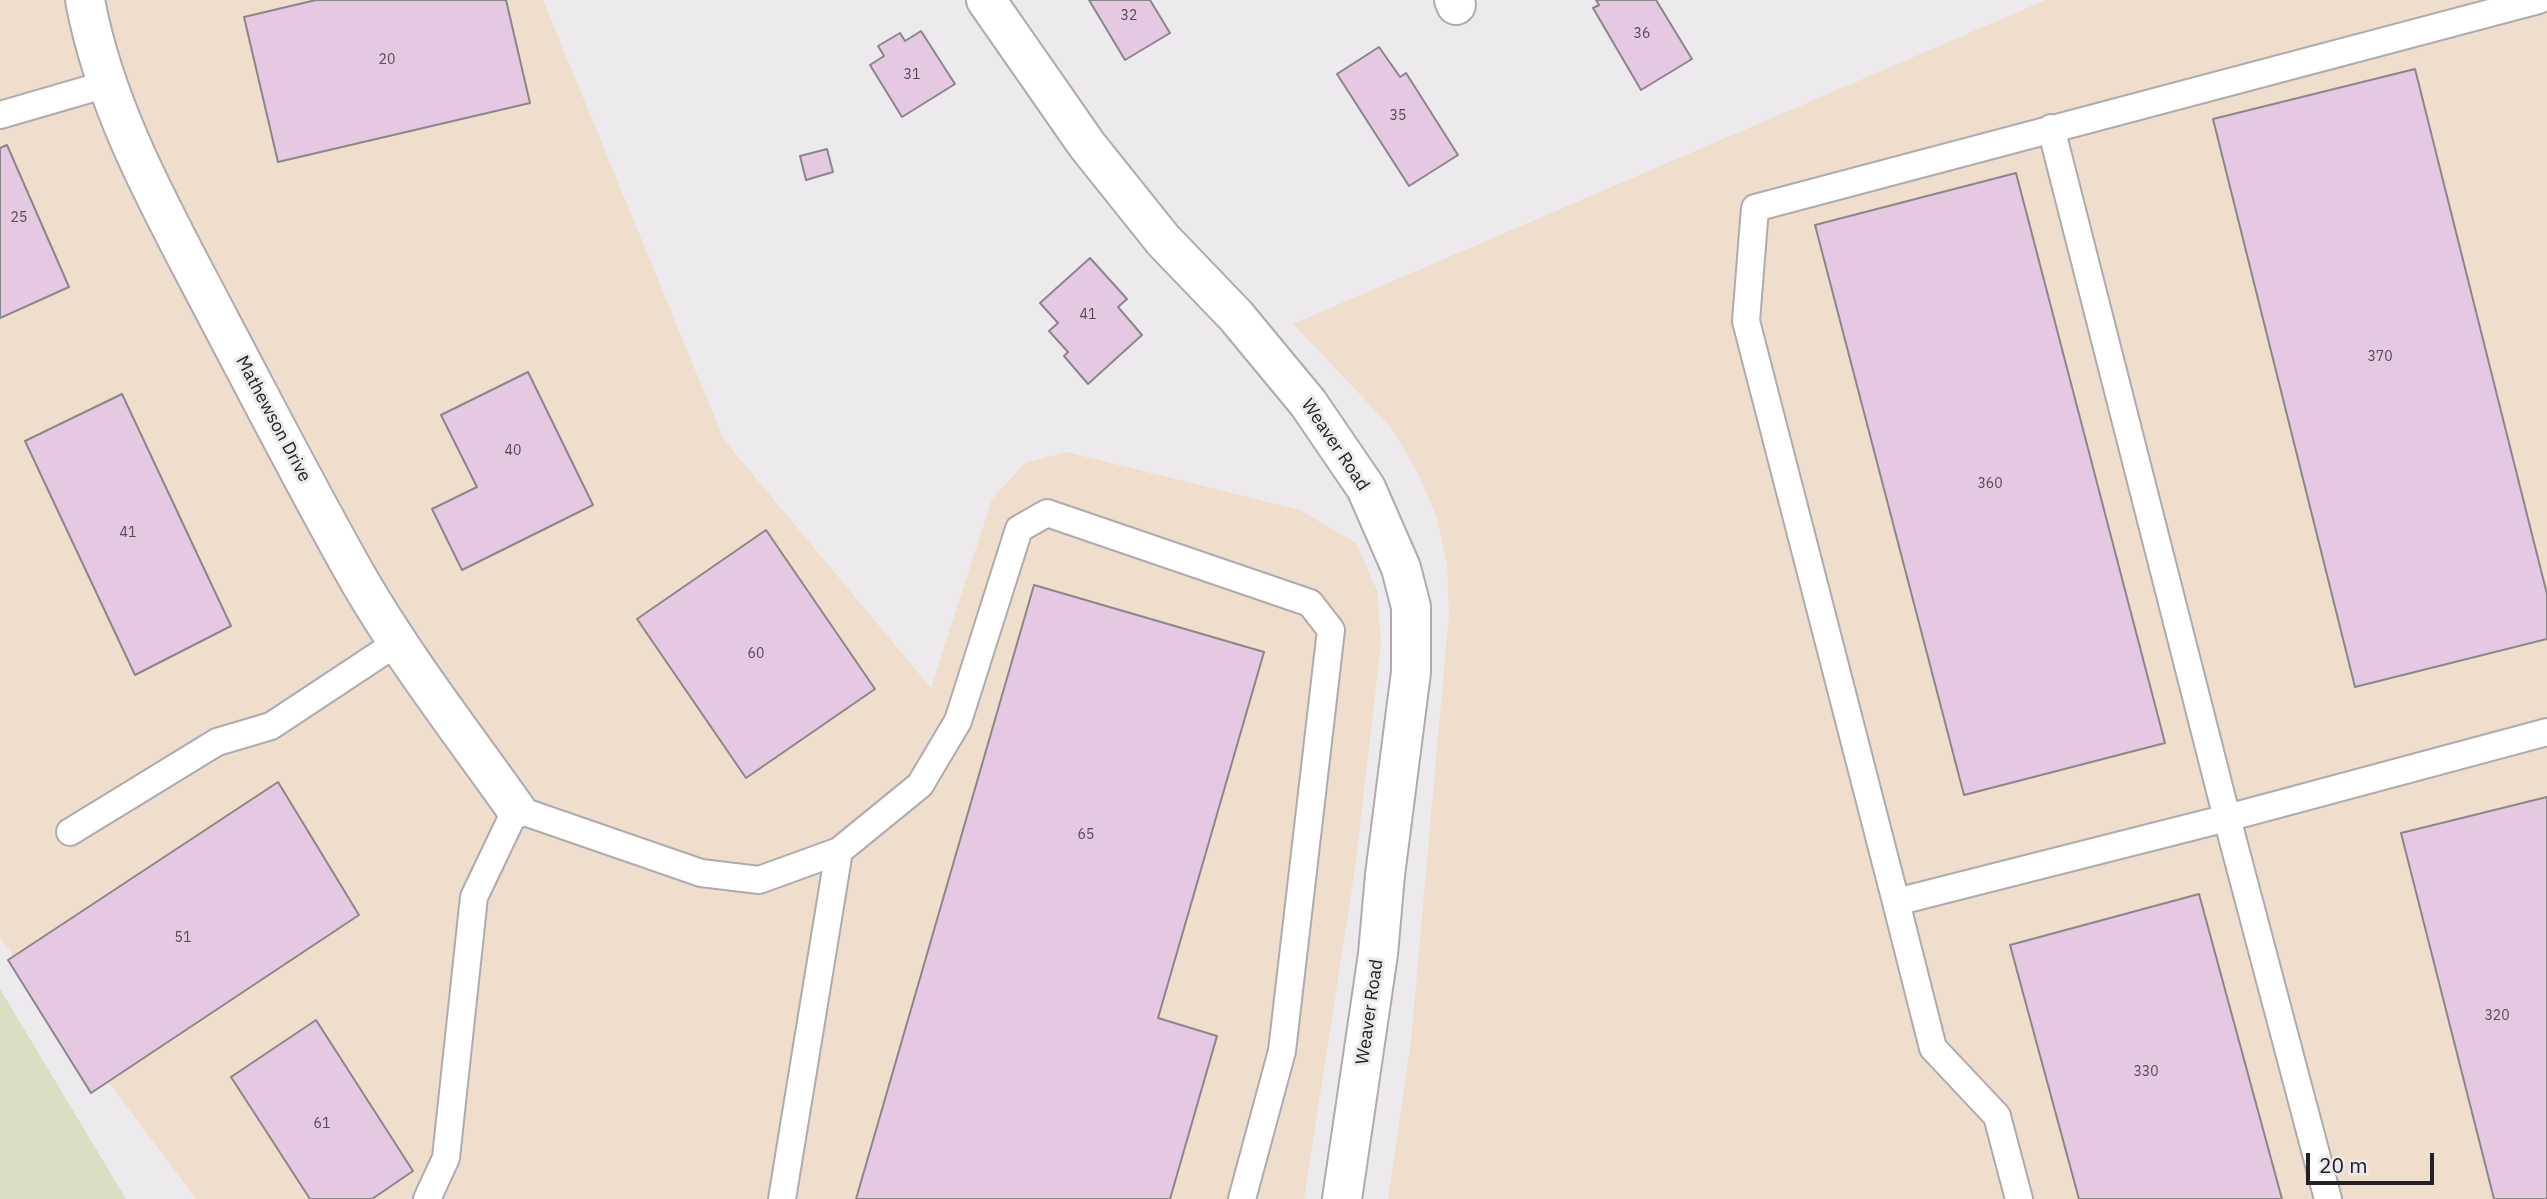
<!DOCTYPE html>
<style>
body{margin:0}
#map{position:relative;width:2547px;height:1199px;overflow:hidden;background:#edeaed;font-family:"IBM Plex Sans",sans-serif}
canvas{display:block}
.scale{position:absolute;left:2306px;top:1153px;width:128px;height:32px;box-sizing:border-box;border:4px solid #232123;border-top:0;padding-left:9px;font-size:21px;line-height:24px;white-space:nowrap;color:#232123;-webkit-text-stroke:5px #edeaed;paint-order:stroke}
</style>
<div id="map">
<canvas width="2547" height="1199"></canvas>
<div class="scale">20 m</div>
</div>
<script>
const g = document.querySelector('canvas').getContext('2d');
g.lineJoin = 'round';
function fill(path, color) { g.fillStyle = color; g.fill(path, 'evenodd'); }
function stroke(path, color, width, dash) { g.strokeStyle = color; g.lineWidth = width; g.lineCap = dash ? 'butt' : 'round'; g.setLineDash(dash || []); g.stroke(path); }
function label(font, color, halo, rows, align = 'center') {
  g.font = font + ' "IBM Plex Sans",sans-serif'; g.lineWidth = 6; g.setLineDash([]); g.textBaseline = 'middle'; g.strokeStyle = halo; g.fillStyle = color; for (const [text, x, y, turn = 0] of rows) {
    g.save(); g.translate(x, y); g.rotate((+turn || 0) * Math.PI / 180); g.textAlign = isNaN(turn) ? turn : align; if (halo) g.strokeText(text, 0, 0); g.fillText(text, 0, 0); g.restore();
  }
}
fill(new Path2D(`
 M0,0H543L724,440L931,688L992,499L1025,463L1066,452L1300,510L1356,543L1377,590L1381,644L1355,869L1304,1199H196L0,938Z
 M2046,0H2547V1199H1388L1411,1041L1449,613L1447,563L1436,516L1416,469L1389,425L1293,324Z`), '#f0decd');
fill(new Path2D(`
 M0,989L126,1199H0Z`), '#dadec2');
const building = new Path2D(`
 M316,0H506L530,103L278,162L244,17Z
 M1089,0H1150L1170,33L1125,60Z
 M1596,0H1656L1692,59L1641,90L1593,8L1599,5Z
 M921,31L955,84L902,117L870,65L884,56L878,46L900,33L905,41Z
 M1379,47L1400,77L1406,73L1458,155L1409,186L1337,74Z
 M2415,69L2547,594V639L2355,687L2213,119Z
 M7,145L69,287L0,318V148Z
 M827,149L833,172L806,180L800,156Z
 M2016,173L2165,743L1964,795L1815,225Z
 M1090,258L1127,299L1118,307L1142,335L1088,384L1064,356L1068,352L1049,331L1058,323L1040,303Z
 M528,372L593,505L462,570L432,509L477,487L441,415Z
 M122,394L231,626L135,675L25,441Z
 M766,530L875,689L746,778L637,619Z
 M1034,585L1264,652L1158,1018L1217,1036L1170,1199H856Z
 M278,782L359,915L91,1093L8,960Z
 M2547,797V1199H2494L2401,833Z
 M2199,894L2282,1199H2079L2010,945Z
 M316,1020L413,1171L372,1199H310L231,1077Z`);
fill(building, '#e5c8e2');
stroke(building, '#8a878a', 2);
const service = new Path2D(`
 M0,115L107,84
 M2051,128L2227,818L2328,1199
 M70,832L217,742L271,726L398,642
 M1896,902L1746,321L1755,208L2539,0
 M427,1199L446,1158L474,897L516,809L701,873L759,880L839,851L920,785L958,721L1019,529L1047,513L1310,603L1331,630L1282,1051L1242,1199
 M782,1199L839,851
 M2019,1199L1997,1116L1933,1048L1896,902L2227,818L2547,732`);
const minor = new Path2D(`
 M85,0C106,114 167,219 220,321C266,408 311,496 360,582C406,661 463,734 516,809
 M986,0L1087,145L1163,240L1236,316L1308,403L1366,488L1401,568L1411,607V672L1385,875L1378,954L1342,1199
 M1454,0L1456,5`);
stroke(service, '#aeaaad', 30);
stroke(minor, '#aeaaad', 42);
stroke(service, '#fff', 26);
stroke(minor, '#fff', 38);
label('14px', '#544b53', null, [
 ["32",1129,16],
 ["36",1642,34],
 ["20",387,60],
 ["31",912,75],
 ["35",1398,116],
 ["25",19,218],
 ["41",1088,315],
 ["370",2380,357],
 ["40",513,451],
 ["360",1990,484],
 ["41",128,533],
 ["60",756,654],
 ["65",1086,835],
 ["51",183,938],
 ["320",2497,1016],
 ["330",2146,1072],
 ["61",322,1124]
]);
label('18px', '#232123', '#edeaed', [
 ["Mathewson Drive",273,419,62],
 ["Weaver Road",1335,445,56],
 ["Weaver Road",1370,1012,-82]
]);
</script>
